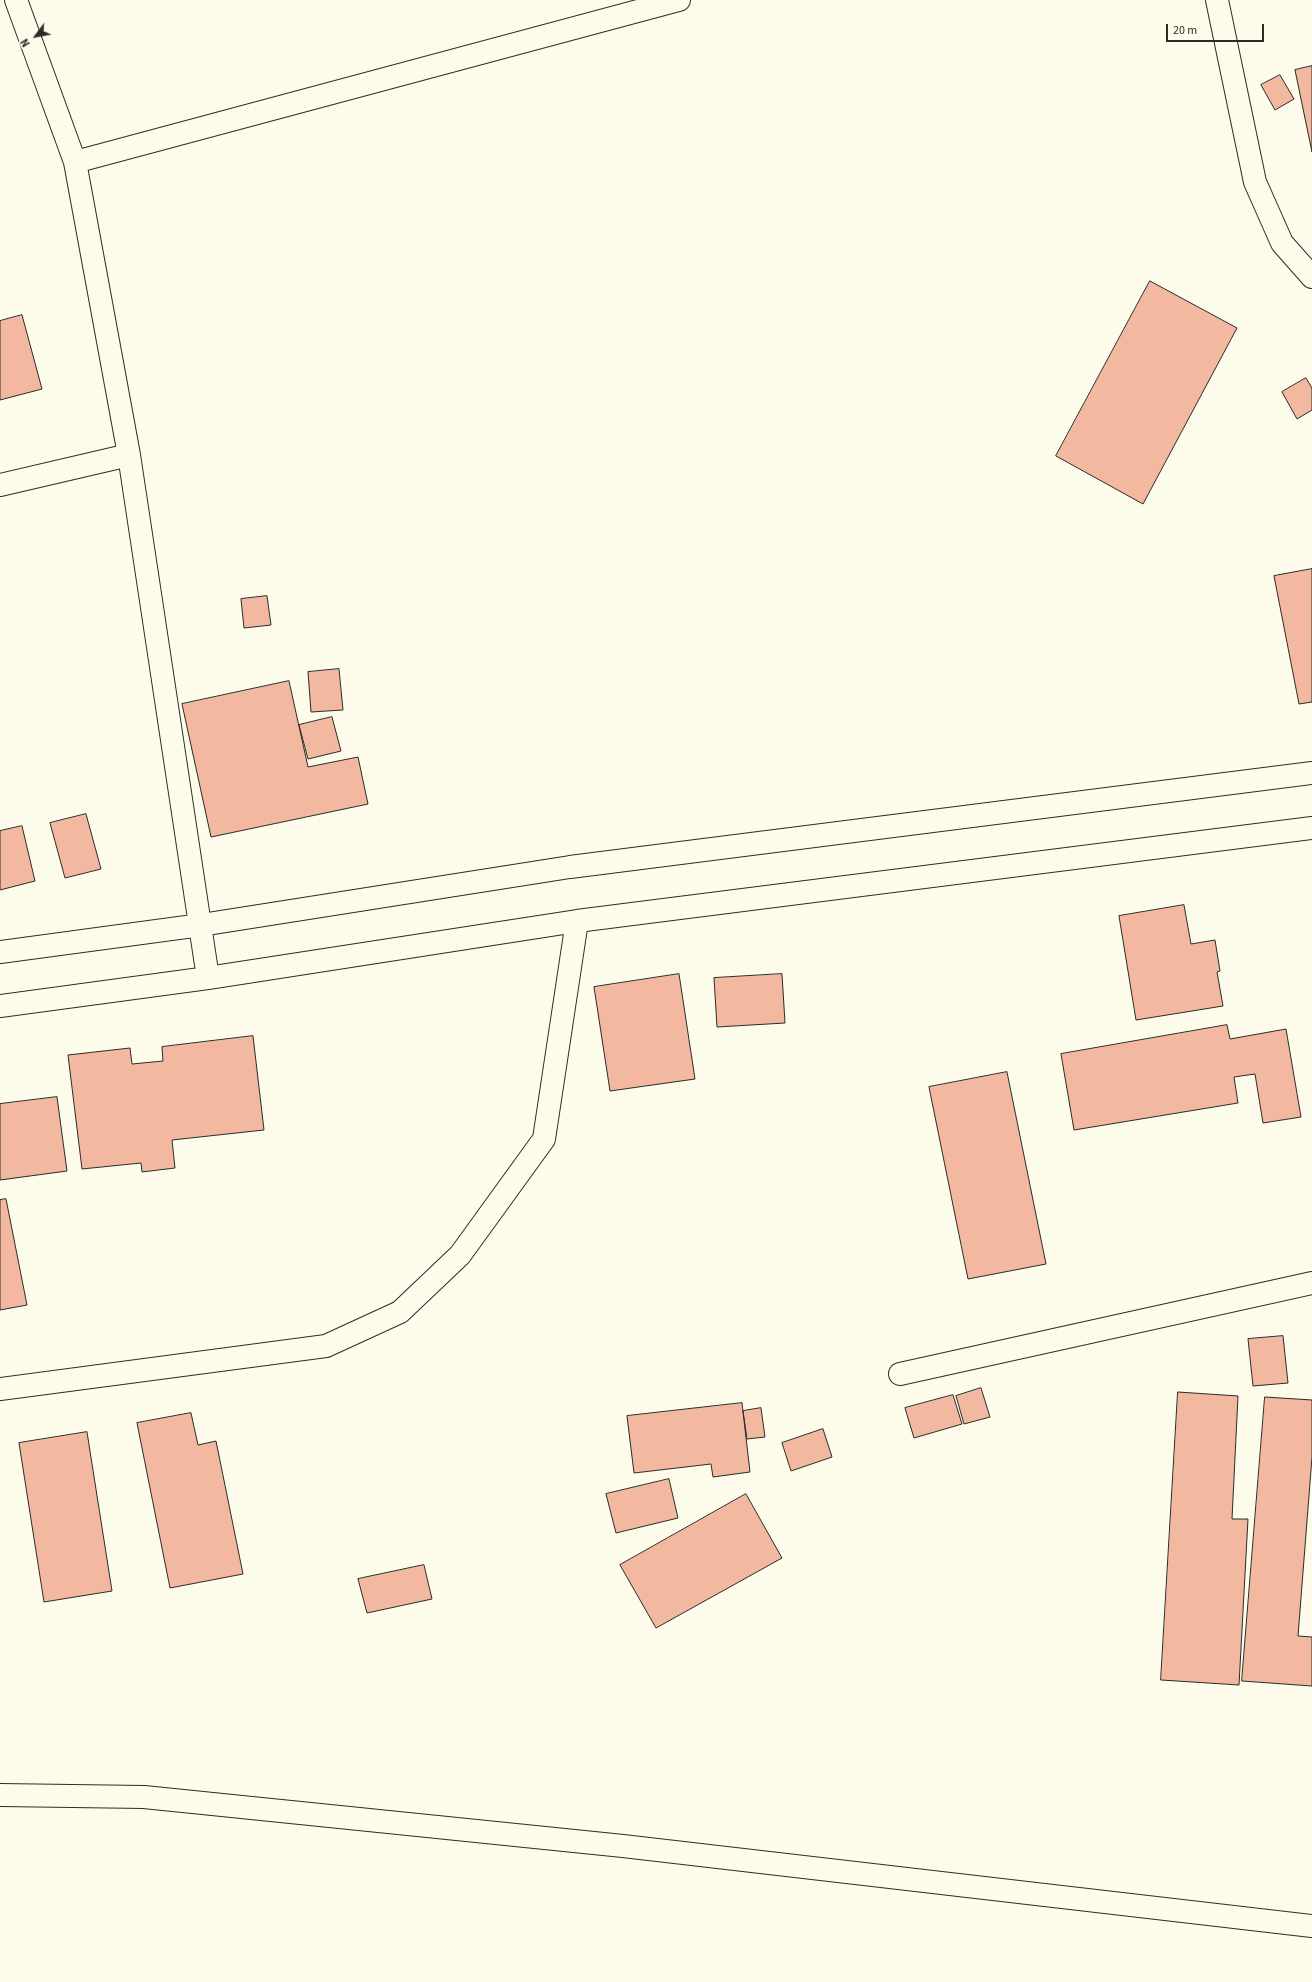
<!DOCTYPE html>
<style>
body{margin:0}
#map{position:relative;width:1312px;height:1982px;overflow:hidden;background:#fdfbea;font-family:"Source Sans 3",sans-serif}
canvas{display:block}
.north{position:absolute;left:16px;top:16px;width:40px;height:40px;-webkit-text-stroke:3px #fdfbea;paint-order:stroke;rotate:238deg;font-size:11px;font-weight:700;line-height:16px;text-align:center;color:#2b2b2b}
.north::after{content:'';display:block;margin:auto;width:14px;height:18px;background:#2b2b2b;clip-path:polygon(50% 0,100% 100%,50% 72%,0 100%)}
.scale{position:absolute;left:1166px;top:24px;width:98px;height:18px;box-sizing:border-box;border:2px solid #2b2b2b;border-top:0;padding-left:5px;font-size:12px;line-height:14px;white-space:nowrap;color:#2b2b2b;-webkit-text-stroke:3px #fdfbea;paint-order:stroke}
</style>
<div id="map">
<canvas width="1312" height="1982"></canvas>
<div class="north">N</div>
<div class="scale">20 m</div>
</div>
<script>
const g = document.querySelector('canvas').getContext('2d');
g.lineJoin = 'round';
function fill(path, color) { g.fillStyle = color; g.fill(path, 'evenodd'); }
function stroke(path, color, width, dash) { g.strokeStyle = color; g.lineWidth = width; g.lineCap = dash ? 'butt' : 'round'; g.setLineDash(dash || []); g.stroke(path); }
const building = new Path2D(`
 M1312,66V152L1295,70Z
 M1280,75L1294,99L1275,110L1261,85Z
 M1150,281L1237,328L1143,504L1056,456Z
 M22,315L42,389L0,400V321Z
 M1306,378L1312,388V410L1297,419L1282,392Z
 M1312,569V702L1299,704L1274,576Z
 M267,596L271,625L244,628L241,599Z
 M339,669L343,710L311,712L308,672Z
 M289,681L308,767L358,757L368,804L211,837L182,704Z
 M332,717L341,751L308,759L299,725Z
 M86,814L101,869L65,878L50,823Z
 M22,826L35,881L0,890V831Z
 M1184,905L1191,944L1215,940L1220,971L1217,972L1223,1006L1136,1020L1119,916Z
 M679,974L695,1079L610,1091L594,987Z
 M782,974L785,1023L717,1027L714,978Z
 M1227,1025L1230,1039L1286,1029L1301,1117L1263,1123L1255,1074L1234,1077L1238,1103L1074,1130L1061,1054Z
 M253,1036L264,1130L172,1140L175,1168L142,1172L141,1163L82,1169L68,1055L130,1048L132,1064L163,1061L162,1047Z
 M1007,1072L1046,1264L968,1279L929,1087Z
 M57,1097L67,1171L0,1180V1104Z
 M6,1199L27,1305L0,1310V1200Z
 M1283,1336L1288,1383L1253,1386L1248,1339Z
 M981,1388L990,1417L964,1424L956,1396Z
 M1178,1392L1238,1396L1232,1519H1248L1239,1685L1161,1680Z
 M953,1395L962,1424L914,1438L905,1408Z
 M1265,1397L1312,1400V1457L1298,1636L1312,1637V1686L1242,1681Z
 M742,1403L750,1472L713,1477L711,1464L634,1473L627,1416Z
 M761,1408L765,1437L747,1439L743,1411Z
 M191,1413L198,1445L216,1441L243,1574L170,1588L137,1423Z
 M823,1429L832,1457L791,1471L782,1443Z
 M87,1432L112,1591L44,1602L19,1443Z
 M669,1479L678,1518L616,1533L606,1494Z
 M746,1494L782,1558L656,1628L620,1565Z
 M424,1565L432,1599L367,1613L358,1579Z`);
fill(building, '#f2b8a0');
stroke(building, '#2b2b2b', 1);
const minor = new Path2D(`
 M16,0L75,162L129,455L208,978
 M1217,0L1255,182L1282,243L1312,277
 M75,162L679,0
 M0,485L129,455
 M0,952L201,925L570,867L1312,773
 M0,1006L208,978L577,921L1312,828
 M900,1374L1312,1283
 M0,1389L326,1346L400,1312L460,1255L544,1139L577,921`);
const primary = new Path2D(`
 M0,1795L144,1797L623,1846L1312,1926`);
stroke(minor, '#2b2b2b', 24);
stroke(primary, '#2b2b2b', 24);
stroke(minor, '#fdfbea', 22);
stroke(primary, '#fdfbea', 22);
</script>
